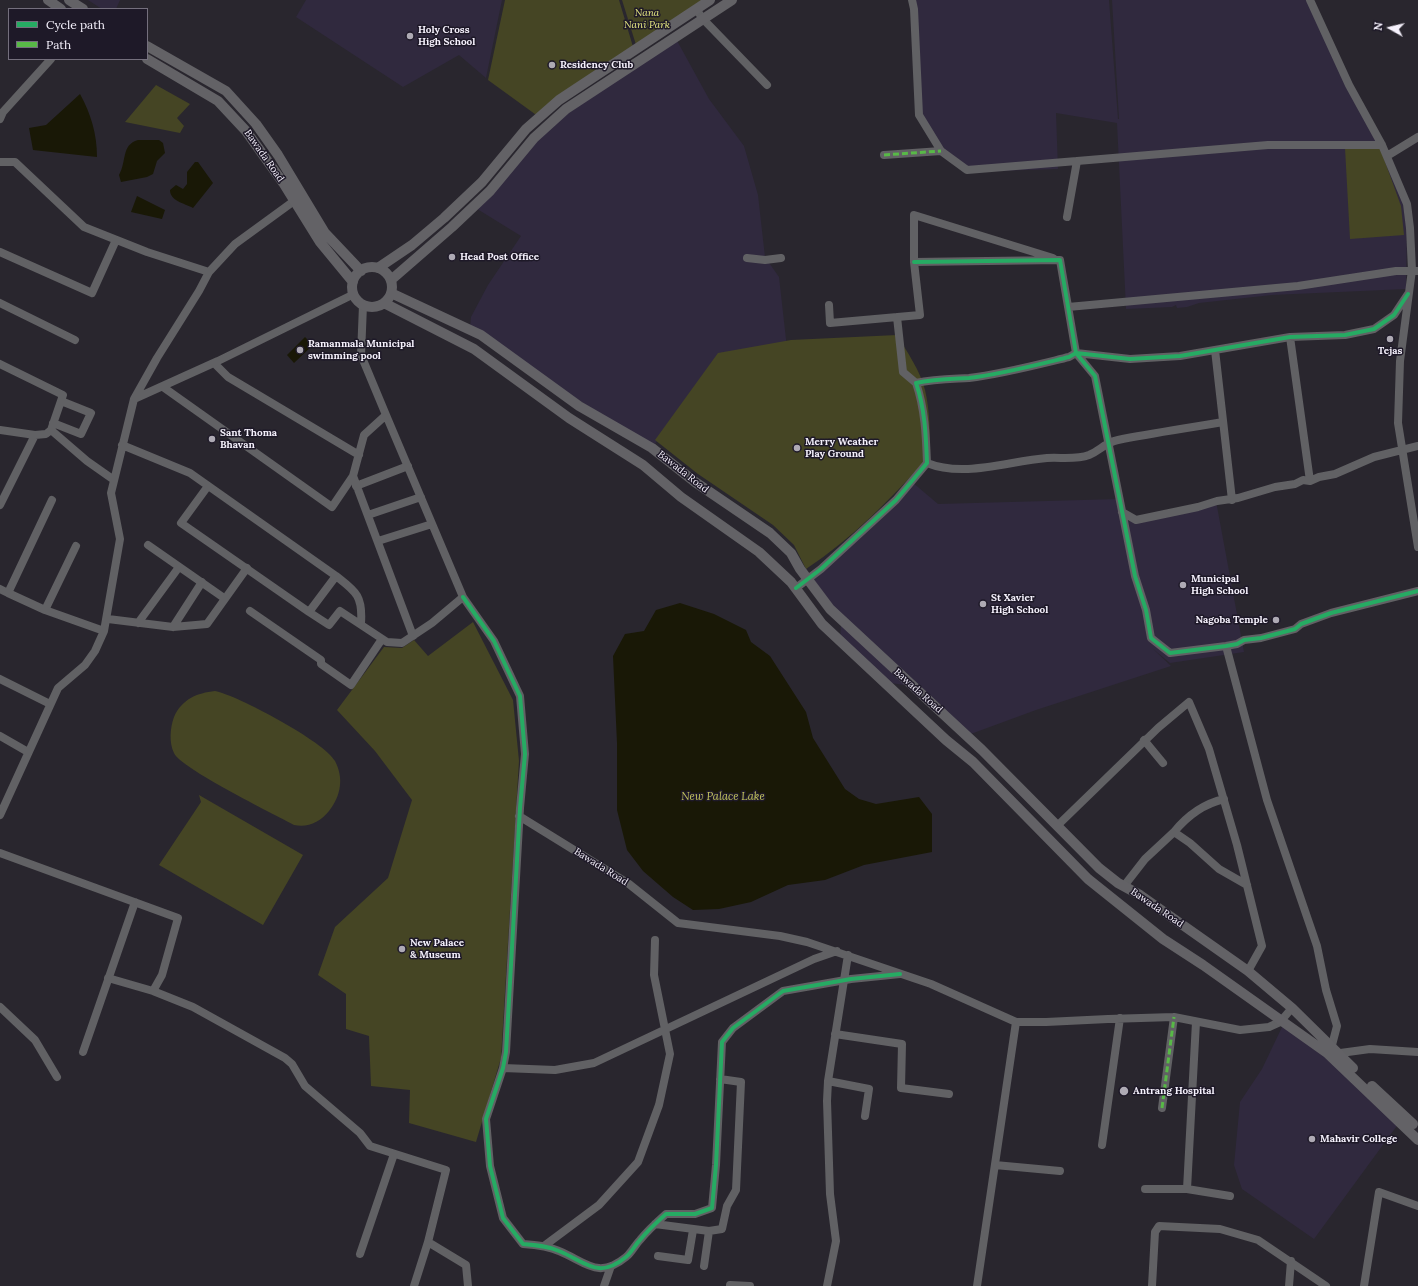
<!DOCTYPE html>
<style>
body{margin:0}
#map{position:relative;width:1418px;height:1286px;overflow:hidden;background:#29262e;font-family:Lora,serif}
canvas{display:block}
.legend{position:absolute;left:8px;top:8px;width:140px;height:52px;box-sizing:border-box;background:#1e1928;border:1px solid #746f7d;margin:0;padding:5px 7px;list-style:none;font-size:12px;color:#f5f1fc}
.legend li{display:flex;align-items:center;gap:8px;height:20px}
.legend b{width:20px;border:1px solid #746f7d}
.north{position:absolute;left:1370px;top:8px;width:40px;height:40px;-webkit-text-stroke:3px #1e1928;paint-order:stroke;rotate:278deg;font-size:11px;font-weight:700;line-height:16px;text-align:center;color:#f5f1fc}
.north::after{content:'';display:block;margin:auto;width:14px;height:18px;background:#f5f1fc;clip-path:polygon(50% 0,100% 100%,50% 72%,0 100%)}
</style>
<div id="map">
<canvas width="1418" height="1286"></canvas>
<ul class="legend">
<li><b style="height:5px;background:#26ab63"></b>Cycle path</li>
<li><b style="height:5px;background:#58b947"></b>Path</li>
</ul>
<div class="north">N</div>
</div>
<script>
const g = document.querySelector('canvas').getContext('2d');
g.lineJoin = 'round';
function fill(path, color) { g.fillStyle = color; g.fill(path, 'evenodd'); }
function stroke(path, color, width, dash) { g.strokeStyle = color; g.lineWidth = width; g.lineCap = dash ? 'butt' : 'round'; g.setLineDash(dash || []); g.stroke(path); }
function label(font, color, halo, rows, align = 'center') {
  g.font = font + ' Lora,serif'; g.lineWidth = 3; g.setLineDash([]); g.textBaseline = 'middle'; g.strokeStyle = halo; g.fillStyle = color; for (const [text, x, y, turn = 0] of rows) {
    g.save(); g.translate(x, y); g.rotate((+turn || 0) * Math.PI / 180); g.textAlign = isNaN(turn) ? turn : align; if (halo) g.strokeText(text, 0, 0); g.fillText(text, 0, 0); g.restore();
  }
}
fill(new Path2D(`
 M88,0H120L116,9H102Z
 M306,0H502L486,78L459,55L403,87L296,17Z
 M910,0H1109L1118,119H1119L1112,0H1307L1379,144L1402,199L1407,228L1406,289L1272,295L1199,303L1187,307L1177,308L1176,305L1172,307L1126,309L1117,123L1056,113L1058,169L963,172L918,118Z
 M675,37L709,99L744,146L758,195L765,257L779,277L787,348L714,361L652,448L470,329L471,317L488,285L521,236L474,207L534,138Z
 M912,482L938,504L1119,499L1123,522L1216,501L1244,652L1170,663L1152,648L1171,666L1036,710L968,735L911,686L891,683L840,641L841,622L811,575Z
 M1283,1025L1327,1054L1399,1123L1314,1239L1242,1189L1234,1165L1240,1102L1262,1069Z`), '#30293e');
fill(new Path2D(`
 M505,0H619L634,50L539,117L488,80Z
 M622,0H710L637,48Z
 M156,85L190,104L177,118L184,126L180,133L125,122Z
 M1379,145L1401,206L1404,235L1350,239L1345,148Z
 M897,335C907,352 920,370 925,390C930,411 930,434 930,455C893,497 853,538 806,569L794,545L773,525L698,474L655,440L718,353L791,340Z
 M473,622L513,700L519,761L501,1058L476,1142L409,1123L410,1090L371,1086L369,1036L346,1029V994L318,975L335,927L388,878L412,800L375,751L337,710L384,647L402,648L414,640L428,656Z
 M215,691C237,695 325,742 335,761C344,778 341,796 329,811C320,822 308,828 294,825C274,814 180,768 174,753C169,743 170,728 174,717C182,699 197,693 215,691Z
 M199,795L303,855L263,925L159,865L201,802Z`), '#454524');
fill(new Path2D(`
 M80,94C91,114 97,134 97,157L33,150L29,128L46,125Z
 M138,140H159L163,143L165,153L157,161L153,174L147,177L121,182L119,175C127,161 121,145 138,140Z
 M195,162H198L213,183L193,208C184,203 170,201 170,190L176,185L183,189L187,184V172Z
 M137,196L165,210L162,219L131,212Z
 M305,337L313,345L294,363L287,355Z
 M680,603L714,614L746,630L751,642L770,656L806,712L813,738L845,789L859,799L876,804L919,797L932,814V852L864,865L825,880L788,885L751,902L719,909L693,910L673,897L643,871L627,850L617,810V743L613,656L625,634L644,631L656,610Z`), '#191806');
stroke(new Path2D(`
 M912,0L914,9L919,115L941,151L967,170L1077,161L1067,217
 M1310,0L1349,85L1382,145L1407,204L1410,228L1412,270L1400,361L1398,423L1418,547
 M696,9L703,19L767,85
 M0,119L3,112L51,59
 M884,155L941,151
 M1387,156L1418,137
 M1077,161L1268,145H1382
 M0,162H15L84,227L147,252L209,272
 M0,252L92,293L116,240
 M747,258L765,260L781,258
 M914,262L1060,260L1076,353L1095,376L1135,576L1146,610L1151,638L1170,653L1226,646L1237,644L1244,640L1261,638L1295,629L1301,624L1331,613L1418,591
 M0,303L75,340
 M829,305L830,323L920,315L914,262V215L1053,258
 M1068,307L1298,286L1396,271H1418
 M897,317L903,372L916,383
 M1290,337L1310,481
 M1215,350L1232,500
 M214,363L228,377L359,455
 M0,364L63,395L51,430L46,434L35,435L0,505
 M163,387L332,507L353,476L364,435L386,415L361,355L363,305
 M134,399L157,358L199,291L209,272L235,244L294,201
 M53,423L81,434L91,413L61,401
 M0,430L35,435
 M51,430L87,461L114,480
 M122,445L190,473L336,576L309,612L329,625L340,611L387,642L402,643L432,623L463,597L386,415
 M927,463C964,478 1008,461 1047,458C1060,457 1076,460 1089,455C1101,450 1104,443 1118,440C1153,433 1189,428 1223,422
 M353,476L413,636
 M208,486L181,523L309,612
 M356,486L408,466
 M1122,512L1136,520L1198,507L1217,501L1238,498L1275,487L1295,484L1303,480L1310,481L1319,477L1335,474L1374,457L1418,446
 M368,515L421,497
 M378,541L432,524
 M148,545L224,598
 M336,576C355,591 363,595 361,623
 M796,588L821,569L896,500L927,463C926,436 925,409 916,383C934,379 951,379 969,378C1002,374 1036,365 1069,357L1076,353L1130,359L1180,356L1290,337L1345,335L1374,329L1394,315L1408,294
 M0,589L8,593L52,500
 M8,593L45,610L104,631
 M463,597L494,641L520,696L525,754L520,808L506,1052L503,1068L486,1119L490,1166L503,1218L523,1244C536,1245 548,1246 559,1251C586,1262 598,1280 626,1257C632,1252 635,1245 640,1240C648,1230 657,1222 666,1214H695L712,1208L716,1165L722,1042L733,1028L783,991L851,979L900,974
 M45,610L76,546
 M250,611L321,660V664L351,685L382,639
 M108,619L173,627L207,624L247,568
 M138,623L179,567
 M173,627L202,582
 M1226,646L1267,800L1317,946L1326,990L1337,1026L1332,1045L1328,1051
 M0,679L50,704
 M0,736L28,752
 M1144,740L1163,763
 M1224,799C1203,804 1187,816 1174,832L1190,843L1219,869L1247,885
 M0,815L58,688L85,665L95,651L104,631L120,539L111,493L134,399L218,361L354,294
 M519,816L629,884L678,923L780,936L807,942L931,984L1016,1022H1046L1108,1019L1174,1017L1240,1030L1269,1027L1280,1022L1292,1008
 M1057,826L1158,728L1189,702L1209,749L1237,845L1262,946L1248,971
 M0,853L178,918L162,975L153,991L193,1007L285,1058L292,1064L305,1086L360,1133L370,1146L446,1170L428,1242L466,1265L468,1286
 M1124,886L1145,859L1174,832
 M108,978L153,991
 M0,1007L35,1040L57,1077
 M835,1034L902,1044L901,1088L949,1094
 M83,1052L135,902
 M1333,1054L1370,1049L1418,1052
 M503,1068L555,1070L594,1063L814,959L837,951
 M828,1081L869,1089L865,1116
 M1162,1108L1174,1017
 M1102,1145L1120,1018
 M995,1165L1060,1171
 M1145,1189H1187L1230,1196
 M1187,1189L1196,1022
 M655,1224L709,1231L722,1229L727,1206L736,1190L741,1082L720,1079
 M544,1246L599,1205L638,1162L659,1105L670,1054L654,975L655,940
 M360,1254L394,1154
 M658,1256L688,1260L693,1230
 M704,1266L709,1231
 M730,1285L750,1286
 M414,1286L428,1242
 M604,1286L611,1266
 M827,1286L836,1241L830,1194L827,1101L828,1081L848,955
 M977,1286L1016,1022
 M1152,1286L1155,1232L1159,1226L1220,1229L1258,1240L1326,1286
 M1289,1286L1291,1261
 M1364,1286L1379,1192L1418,1206`), '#616164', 8);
stroke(new Path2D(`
 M48,0L61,9
 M69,0L83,9
 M147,46L226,91L256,124L278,155L325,233L361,271
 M147,59L218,101L246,131L284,184L320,242L353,282
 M352 287a20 20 0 1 1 40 0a20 20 0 1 1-40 0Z
 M378,268L412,245L444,218L482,182L526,129L559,100L710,0
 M391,280L452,227L490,191L534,138L566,109L732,0
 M391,293L481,335L579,406L652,448L695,482L770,533L791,553L800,569L830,609L982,750L1099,868L1118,883L1140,895L1248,971L1292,1008L1353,1068
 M384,303L474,349L569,418L643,465L681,497L759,552L791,582L822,624L946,740L973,762L1088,879L1163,939L1203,965L1327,1053L1418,1140
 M1372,1086L1413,1124`), '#636266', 10);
stroke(new Path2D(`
 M884,155L941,151
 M1162,1108L1174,1017`), '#58b947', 3, [6, 3]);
stroke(new Path2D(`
 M914,262L1060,260L1076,353L1095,376L1135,576L1146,610L1151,638L1170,653L1226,646L1237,644L1244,640L1261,638L1295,629L1301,624L1331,613L1418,591
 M796,588L821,569L896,500L927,463C926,436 925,409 916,383C934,379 951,379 969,378C1002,374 1036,365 1069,357L1076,353L1130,359L1180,356L1290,337L1345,335L1374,329L1394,315L1408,294
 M463,597L494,641L520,696L525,754L520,808L506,1052L503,1068L486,1119L490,1166L503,1218L523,1244C536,1245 548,1246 559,1251C586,1262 598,1280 626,1257C632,1252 635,1245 640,1240C648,1230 657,1222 666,1214H695L712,1208L716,1165L722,1042L733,1028L783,991L851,979L900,974`), '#26ab63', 4);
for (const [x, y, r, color] of [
 [410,36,4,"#aeaab4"],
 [552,65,4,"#aeaab4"],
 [452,257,4,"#aeaab4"],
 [1390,339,4,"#aeaab4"],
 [300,350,4,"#aeaab4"],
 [212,439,4,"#aeaab4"],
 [797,448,4,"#aeaab4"],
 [1183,585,4,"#aeaab4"],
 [983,604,4,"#aeaab4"],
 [1276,620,4,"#aeaab4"],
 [402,949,4,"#aeaab4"],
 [1124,1091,5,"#aeaab4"],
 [1312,1139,4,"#aeaab4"]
]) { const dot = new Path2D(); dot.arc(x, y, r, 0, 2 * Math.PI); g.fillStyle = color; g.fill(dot); stroke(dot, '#1e1928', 1.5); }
label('italic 10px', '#e8ea82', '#1e1928', [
 ["Nana",647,13],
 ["Nani Park",647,25]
]);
label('bold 10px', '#f5f1fc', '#1e1928', [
 ["Holy Cross",418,30],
 ["High School",418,42],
 ["Residency Club",560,65],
 ["Head Post Office",460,257],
 ["Ramanmala Municipal",308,344],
 ["swimming pool",308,356],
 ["Tejas",1390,351,"center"],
 ["Sant Thoma",220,433],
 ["Bhavan",220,445],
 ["Merry Weather",805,442],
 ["Play Ground",805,454],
 ["Municipal",1191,579],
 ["High School",1191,591],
 ["St Xavier",991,598],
 ["High School",991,610],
 ["Nagoba Temple",1268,620,"right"],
 ["New Palace",410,943],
 ["& Museum",410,955],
 ["Antrang Hospital",1133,1091],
 ["Mahavir College",1320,1139]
], 'left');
label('10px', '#f5f1fc', '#1e1928', [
 ["Bawada Road",264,156,55],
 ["Bawada Road",683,472,38],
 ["Bawada Road",918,691,42],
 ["Bawada Road",601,867,32],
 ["Bawada Road",1157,908,34]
]);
label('italic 11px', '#c4c55e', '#1e1928', [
 ["New Palace Lake",723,797]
]);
</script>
